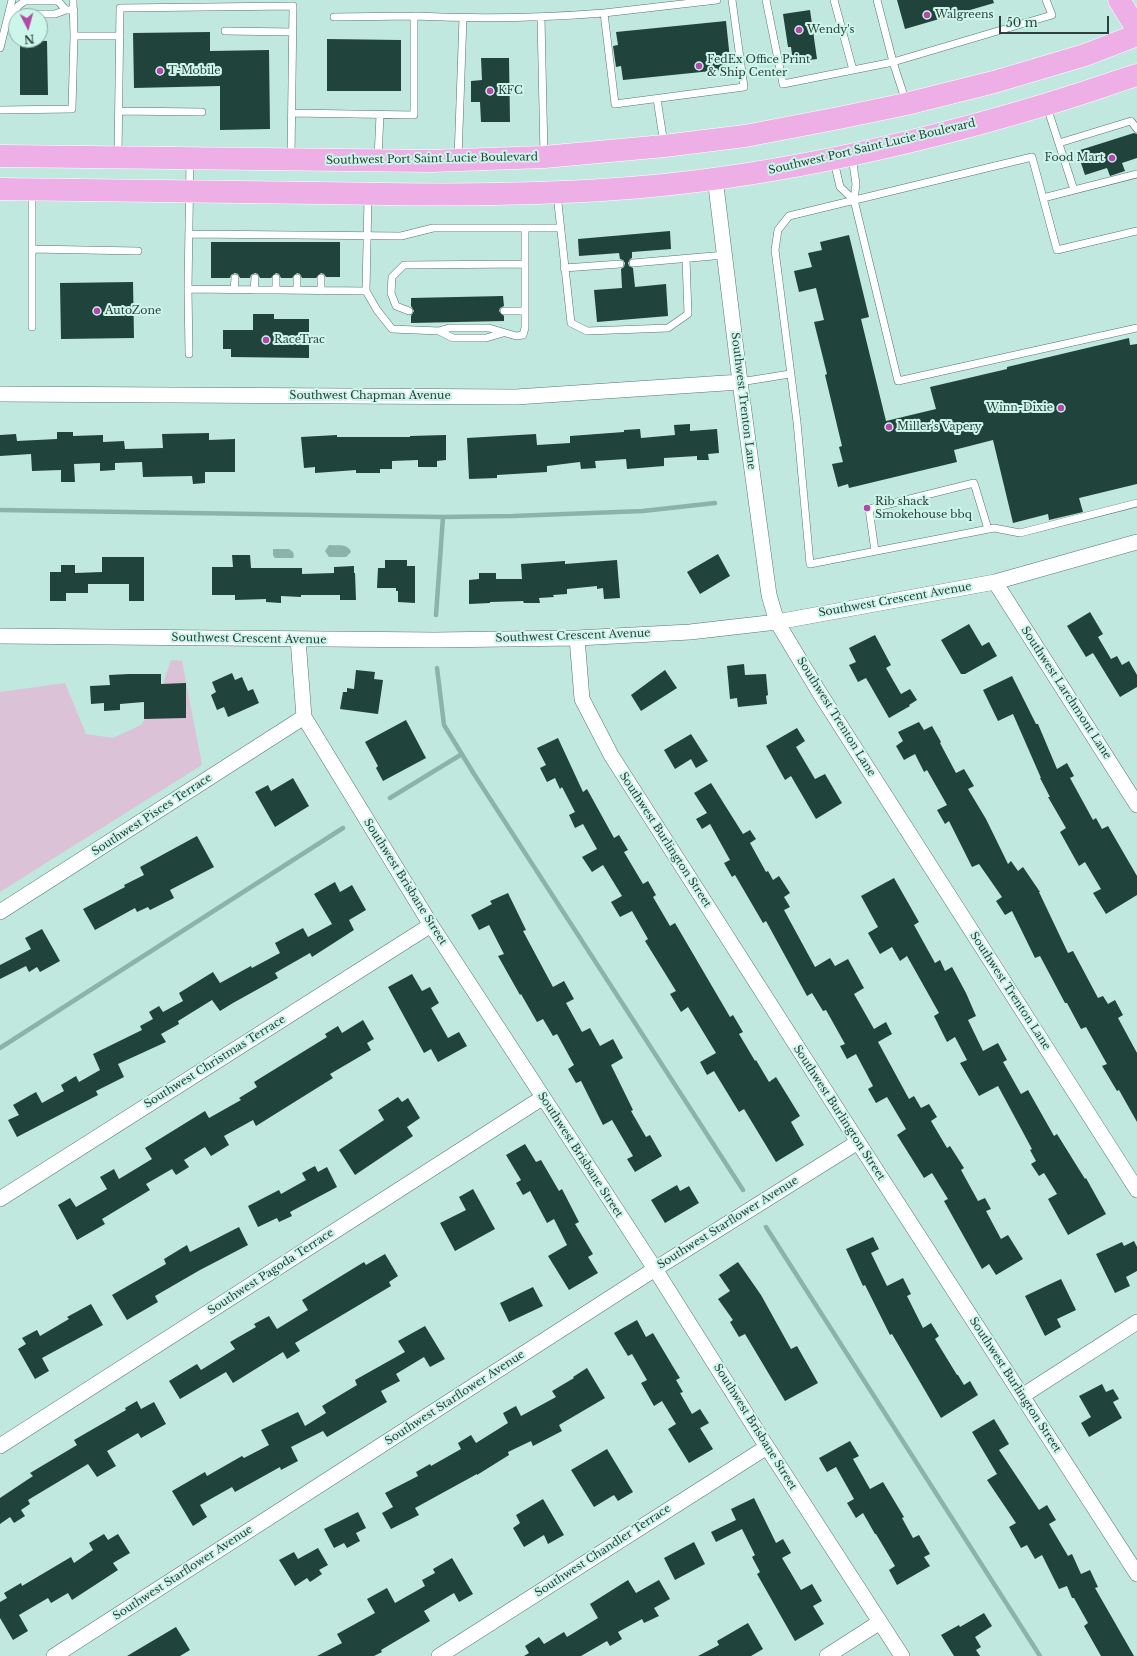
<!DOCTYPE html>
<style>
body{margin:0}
#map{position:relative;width:1137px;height:1656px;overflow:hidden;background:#c0e8de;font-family:"Libre Baskerville",serif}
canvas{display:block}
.north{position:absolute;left:8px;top:8px;width:40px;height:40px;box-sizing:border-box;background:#cdf6eb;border:1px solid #8eada5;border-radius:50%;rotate:174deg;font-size:11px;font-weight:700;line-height:16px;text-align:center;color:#2f3f3b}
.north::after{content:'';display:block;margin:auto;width:14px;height:18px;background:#b348a8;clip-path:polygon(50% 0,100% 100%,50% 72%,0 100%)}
.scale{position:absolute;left:999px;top:16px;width:110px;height:18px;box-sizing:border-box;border:2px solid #2f3f3b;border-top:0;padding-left:5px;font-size:12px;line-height:14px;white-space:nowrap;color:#2f3f3b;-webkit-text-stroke:3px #cdf6eb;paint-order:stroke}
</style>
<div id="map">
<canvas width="1137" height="1656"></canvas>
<div class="north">N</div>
<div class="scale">50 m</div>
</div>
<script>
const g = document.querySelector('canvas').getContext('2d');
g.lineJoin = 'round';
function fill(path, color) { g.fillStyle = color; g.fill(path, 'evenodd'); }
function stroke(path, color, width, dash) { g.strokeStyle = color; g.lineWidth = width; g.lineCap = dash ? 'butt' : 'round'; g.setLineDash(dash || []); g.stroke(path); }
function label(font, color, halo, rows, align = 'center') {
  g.font = font + ' "Libre Baskerville",serif'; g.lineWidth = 4; g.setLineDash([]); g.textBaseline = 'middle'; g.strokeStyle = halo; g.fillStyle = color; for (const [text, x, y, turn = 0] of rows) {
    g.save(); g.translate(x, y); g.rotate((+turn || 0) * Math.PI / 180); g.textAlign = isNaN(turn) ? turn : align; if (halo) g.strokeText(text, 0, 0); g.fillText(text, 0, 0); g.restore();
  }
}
fill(new Path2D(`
 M171,660L182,661L202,765L0,892V692L65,683L86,734L113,738L141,725L156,704Z`), '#dbc2d6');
fill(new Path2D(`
 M329,545C337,546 348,543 351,552L346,557H329L325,551Z
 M273,549H289L293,552L294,556L293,558H275L273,555Z`), '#8bb3a9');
stroke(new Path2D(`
 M0,510L443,517L513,516L643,511L715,503
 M436,615L443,517
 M437,668L444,725L474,774L743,1190
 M390,798L462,754
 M0,1048L343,828
 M766,1227L1040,1656`), '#8bb3a9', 4.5);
fill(new Path2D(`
 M897,0H993L994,3L905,29Z
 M810,10L817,59L793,62L791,47H788L783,14Z
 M726,21L731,69L623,80L621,66L616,67L613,46L618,45L616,32Z
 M210,32V51L269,50L270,129L220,130V86L134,88L133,33Z
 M327,39L401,40V91H327Z
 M20,40L47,41L48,95H20Z
 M481,58H509L510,122H481L480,102H471V81L482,80Z
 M1134,133L1137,134V158L1122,163L1125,171L1110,176L1107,168L1085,175L1077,151Z
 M670,231L671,249L632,252V258L630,259L628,263L629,266L633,268L635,287L666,284L668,316L597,322L594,290L622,288L621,269L624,267L625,263L623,260L620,259L619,253L579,256L578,239Z
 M849,235L869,317L861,319L886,421L936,409L930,387L1007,369V367L1129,338L1130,345L1137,344V484L1079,498L1083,512L1049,520L1048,514L1013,523L993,440L954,450L957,462L849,488L848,484L838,487L832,464L843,462L839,447L842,446L825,375L827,374L814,322L824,320L816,288L799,292L794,271L812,267L808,253L822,250L820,242Z
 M211,242H340V277H326L324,274L321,273L316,278H302L300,274L297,273L292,278H281L279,274L276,273L271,278H260L258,274L255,273L251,275L250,278H240L238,274L235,273L231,275L230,278H211Z
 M133,282L134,338L61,339L60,283Z
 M503,296L504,306L500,308L499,311L504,316V321L411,323V316L414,311L411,306V298Z
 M253,314H274V319H309V358L231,357V349H223V330H253Z
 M690,424V431L717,429L719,453L708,454L709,460H697V456L664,458V466L627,469L626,459L595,461L596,468L581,469L580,462L547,466V472L497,475V478L469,479L467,438L536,434L537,445L570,443V436L624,432V430L640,429L641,438L675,435L674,425Z
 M57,432H73V436L103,435V442L124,441L125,449L163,448L162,434L209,433V440L235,439V472H205V483L193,484L192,476L143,477L142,462L115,463V470L100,471V463L74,464L75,482H61V470L32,471L31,454L0,456V435L16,434L17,441L57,439Z
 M337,435V437H410V436L446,435V460L437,461V467H418V460L392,461V469H380V473H356V470L315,473V467L304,468L301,437Z
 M718,554L730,576L700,594L687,572Z
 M232,555H250L251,568H302V574L334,573V567L354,566V573H355L356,600H340V595H301V597L281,596V603L266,602V599L235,600V595H212V567H233Z
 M102,557H144V601H129V584H88V593H66V601H50V572H61V565H75V573L102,572Z
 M385,560H407V566H415V603L398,602V591H396V588H377L378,568H385Z
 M617,560L620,598L604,599L603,588L597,589V586L567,589V594L553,595L554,597L539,598L540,603H524L523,601L490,602V603L469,604V580L479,579V573H496V579H522L521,564L565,561V564Z
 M1090,612L1103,634L1098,637L1111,659L1117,656L1122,665L1129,661L1137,675V687L1120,697L1093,653L1086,657L1067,626Z
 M969,624L982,646L989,642L997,656L965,674H961L941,640Z
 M875,635L891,665L886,668L901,694L910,689L917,700L909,705L910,706L889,718L866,678L858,682L849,665L856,662L849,648Z
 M744,664L745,675L766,674L768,695L766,696L767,704L738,707L737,698L730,699L727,666Z
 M356,670L375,672L374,679L383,680L378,714L340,709L343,692H347V688L354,689Z
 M665,670L677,688L641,711L631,695Z
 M232,673L235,680L242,677L248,691L253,689L259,703L228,717L224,707L217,710L211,695L216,692L212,682Z
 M129,674H161V684L186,683V718L144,719V702L120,704V710L104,711V703L91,704L90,686L110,685L109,675Z
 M1012,676L1036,724H1038L1057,769L1067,763L1074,776L1070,778L1093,820L1096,818L1102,829L1108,826L1137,876V895L1106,914L1093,893L1101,889L1085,862L1079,866L1060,832L1066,828L1048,797H1050L1040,778H1041L1013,714L998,721L983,690Z
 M406,720L426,758L383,781L376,768L378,766L365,742Z
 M919,722L924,730L932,726L941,742L940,743L956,773L964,769L974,786L968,789L986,819L1008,864L1011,861L1018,871L1023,867L1040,892H1039L1068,953L1073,951L1098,998L1103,996L1108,1004L1115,1000L1123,1015L1118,1018L1137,1053V1122L1119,1090L1117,1091L1102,1066L1107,1064L1086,1027L1081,1029L1067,1003H1065L1040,956L1035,958L1012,911L1005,915L996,901L1002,897L979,864L972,867L949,821L945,824L937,810L947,805L927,770L924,772L915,754L904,760L896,746L903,741L898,732Z
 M797,728L805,741L796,747L815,779L825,774L842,803L816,819L791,776L785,780L766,746Z
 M691,734L708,761L696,768L691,759L675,769L664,750Z
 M558,738L583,792L587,789L614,838L619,835L628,850L624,852L643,884L648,881L656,895L653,897L670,926L675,923L730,1017L733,1015L743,1032L739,1034L755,1061L756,1060L769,1082L776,1077L800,1116L791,1122L804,1145L776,1162L744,1109L739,1112L714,1071L707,1075L700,1062L716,1053L688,1007L681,1012L670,994L676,991L645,941L648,939L632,911L620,917L611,902L622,896L603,865L592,872L582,857L597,849L583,824L575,828L569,815L575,812L562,787L560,789L555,778L547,782L540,768L546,765L537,748Z
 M293,778L309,806L275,827L255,792L268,785L271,791Z
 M711,783L743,834L750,830L756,839L750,843L766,872L768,871L773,880L779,876L790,893L784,897L790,907L784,910L815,967L830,958L835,966L848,959L864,988L854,994L874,1029L886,1022L892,1034L878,1042L909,1099L914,1096L921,1108L929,1104L937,1117L931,1121L947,1148L950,1146L964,1168L961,1170L978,1201L985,1198L991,1209L986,1211L1001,1239L1008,1235L1023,1259L996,1275L989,1264L982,1269L944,1201L948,1199L932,1173L924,1178L897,1135L906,1129L887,1097L876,1103L868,1089L873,1086L856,1054L847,1059L840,1046L845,1044L826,1010L823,1011L812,993L807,996L766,921L763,923L735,875L732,877L724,863L730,860L710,824L702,829L696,819L707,813L694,793Z
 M197,836L214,867L170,890L174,898L150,910L148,907L137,912L135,908L95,930L83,909L125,887L124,885L144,875L140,867Z
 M894,878L919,922L914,925L935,963L940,960L945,971L952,967L966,993L976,1016L968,1020L983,1051L998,1043L1007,1060L1003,1062L1021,1094L1028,1090L1054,1136L1057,1134L1085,1179L1086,1178L1106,1214L1068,1235L1048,1199L1057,1194L1044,1173L1039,1176L1031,1164L1036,1161L1030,1150L1032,1149L998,1086L979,1096L960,1063L967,1060L955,1037L947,1042L934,1016L939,1013L907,956L900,961L892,947L880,954L868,933L878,927L861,896Z
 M335,882L340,892L352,885L366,910L349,920L354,930L312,957L310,953L275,973L278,978L233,1003L220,1011L212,1000L178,1021L179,1024L161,1034L166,1042L118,1064L124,1077L96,1091L98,1095L17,1137L8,1120L19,1115L13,1105L36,1092L42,1103L64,1091L61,1085L76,1076L79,1082L100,1070L93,1054L142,1030L140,1026L153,1019L149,1012L159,1006L163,1012L183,1001L179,993L213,972L220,983L251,966L252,968L280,953L275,943L303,928L308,937L332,924L314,894Z
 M508,893L526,930L523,931L553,987L564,981L574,999L566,1003L582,1032L590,1028L600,1046L613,1039L623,1058L611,1065L633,1110L631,1111L646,1137L650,1135L662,1156L635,1172L627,1159L633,1156L612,1120L603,1125L581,1081L576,1083L568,1069L574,1065L557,1034L553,1036L543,1019L537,1022L521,994L520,995L498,956L504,954L489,925L479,930L471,915L492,904L490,901Z
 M42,929L60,961L40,972L37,967L29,972L26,966L0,979V965L31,949L25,938Z
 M412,974L422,991L430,987L439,1003L431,1008L448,1038L459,1032L467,1046L438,1062L431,1049L424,1053L388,987Z
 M363,1020L374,1039L367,1043L371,1050L330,1074L333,1078L256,1126L253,1120L224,1136L229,1145L211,1156L205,1147L184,1160L189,1167L176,1175L172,1169L146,1184L150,1190L102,1219L105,1224L77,1240L58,1205L70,1198L76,1207L107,1189L100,1177L114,1169L119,1179L152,1159L145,1148L205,1111L209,1118L241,1100L239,1098L257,1087L254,1082L327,1037L325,1034L338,1026L342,1033Z
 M398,1097L402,1102L408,1098L420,1118L407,1127L413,1136L355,1175L339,1150L384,1120L378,1110Z
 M525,1144L536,1162L541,1160L559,1191L562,1189L579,1222L575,1224L593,1254L588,1257L598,1273L569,1290L548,1256L567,1245L554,1219L547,1223L530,1191L523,1195L516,1183L521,1180L506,1155Z
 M315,1166L318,1172L327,1167L337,1187L290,1212L292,1216L279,1222L277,1218L258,1227L248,1206L279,1190L281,1194L306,1180L302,1173Z
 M677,1185L680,1191L689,1186L699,1203L665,1223L651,1200Z
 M473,1189L495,1229L455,1251L440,1223L466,1210L459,1197Z
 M239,1227L248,1245L200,1270L155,1296L158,1302L127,1320L112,1295L166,1264L164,1259L187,1245L190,1252Z
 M873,1237L879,1249L871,1253L887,1286L903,1278L911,1294L907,1296L923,1328L931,1323L939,1336L935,1339L957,1375H958L964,1385L970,1381L978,1395L941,1418L892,1334L890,1335L865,1285L863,1286L846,1249Z
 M1134,1241L1137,1247V1271L1126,1277L1130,1286L1115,1293L1096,1254L1122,1242L1124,1246Z
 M385,1254L398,1276L389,1282L391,1286L295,1343L300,1351L287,1359L283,1352L233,1383L226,1372L180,1399L169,1381L197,1364L201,1370L235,1349L230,1342L256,1327L254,1324L269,1316L277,1329L308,1310L302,1300L364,1262L366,1265Z
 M738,1262L761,1295L791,1349L797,1346L818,1383L785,1401L745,1334L739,1337L730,1322L733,1320L718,1299L730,1291L719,1275Z
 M1061,1279L1076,1310L1057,1319L1061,1327L1045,1336L1025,1296Z
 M533,1287L543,1306L509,1322L500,1303Z
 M91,1304L103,1325L42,1358L49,1371L35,1379L18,1349L26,1344L22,1338L37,1330L40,1336L69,1319L67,1317Z
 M637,1320L646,1337L653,1333L672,1365L680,1378L676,1380L683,1392L680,1393L692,1414L700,1409L709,1423L700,1428L713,1449L689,1463L668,1429L676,1424L662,1401L654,1406L641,1383L647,1380L632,1354L628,1356L614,1333Z
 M425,1326L445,1359L430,1367L424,1357L396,1374L400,1381L381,1391L387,1402L327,1437L323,1431L291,1447L298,1461L281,1470L280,1467L235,1492L232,1487L200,1505L207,1517L193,1526L172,1491L205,1472L207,1476L242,1456L244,1458L269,1445L261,1430L298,1412L305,1426L326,1413L322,1406L357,1385L355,1380L405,1352L398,1341Z
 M587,1368L605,1398L559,1425L562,1431L533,1446L531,1441L508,1452L509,1455L477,1475V1474L415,1508L419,1515L391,1529L382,1513L393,1507L385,1493L418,1476L416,1472L430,1464L431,1466L461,1449L458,1443L471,1435L476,1443L508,1423L503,1413L516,1406L521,1416L556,1397L552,1391L574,1378L573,1377Z
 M1102,1384L1106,1392L1113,1389L1119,1399L1113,1402L1122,1418L1089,1437L1081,1423L1091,1417L1079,1396Z
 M137,1401L141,1409L154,1402L166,1424L141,1438L138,1433L107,1451L116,1466L97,1477L88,1464L28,1500L30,1504L21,1510L25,1516L14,1523L10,1517L0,1524V1498L33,1476L30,1473L77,1445L74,1440L126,1410L125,1408Z
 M994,1419L1009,1444L999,1450L1039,1510L1047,1505L1056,1520L1049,1524L1068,1556L1072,1554L1081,1574L1090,1570L1098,1587L1095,1588L1134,1656H1101L1084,1626L1088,1623L1074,1598H1072L1067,1586L1059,1589L1042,1555L1035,1559L1027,1545L1021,1548L1009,1527L1016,1523L987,1480L997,1474L972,1432Z
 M850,1441L859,1456L853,1459L870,1489L883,1482L904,1517L902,1518L913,1538L919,1535L930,1554L924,1557L930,1566L897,1585L889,1570L895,1566L876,1534H875L863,1513L856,1518L847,1503L854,1499L836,1467L827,1472L819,1458Z
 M607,1449L633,1492L618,1501L614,1495L594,1507L571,1470Z
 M754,1498L776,1543L783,1539L791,1553L782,1558L801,1590L812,1584L822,1601L813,1606L824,1624L795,1641L757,1574L760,1572L752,1557L755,1555L742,1529L716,1542L711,1532L736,1520L731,1509Z
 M543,1499L564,1535L548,1544L544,1535L524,1547L513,1528L520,1523L516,1515Z
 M358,1512L366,1528L356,1533L360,1541L347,1548L344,1543L334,1548L324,1529Z
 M104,1534L108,1540L118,1534L130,1553L113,1563L118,1570L72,1600L68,1593L51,1603L48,1598L19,1615L28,1631L13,1640L0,1618V1602L7,1598L4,1593L21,1583L22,1586L71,1557L74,1563L93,1550L89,1543Z
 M694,1542L705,1564L675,1580L664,1558Z
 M318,1548L328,1565L319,1570L322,1574L310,1582L307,1578L295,1586L279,1560L294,1552L298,1559Z
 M452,1558L473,1594L459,1602L454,1593L424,1611L430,1621L381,1650L382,1652L374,1656H317L342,1643L337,1634L375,1613L367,1599L387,1588L395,1603L425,1586L422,1580L435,1573L433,1569Z
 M628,1580L636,1593L659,1580L670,1599L654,1608L659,1616L644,1623L642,1619L618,1632L622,1639L610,1646L607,1641L581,1656H524L529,1653L525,1646L539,1637L544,1644L564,1632L567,1637L598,1618L590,1604Z
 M984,1613L992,1626L975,1637L981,1647L976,1650L980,1656H954L941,1635L959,1625L960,1627Z
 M748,1623L763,1649L751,1656H698L719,1645L717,1641Z
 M176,1627L190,1650L180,1656H127Z`), '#20433c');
const service = new Path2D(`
 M73,0L74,36
 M717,0L604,13L615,104L744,87L732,0
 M766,0L783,84L893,62L1052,15L1046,0
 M834,0L853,70
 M877,0L893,62L906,102
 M14,14L18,6L25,1H58L66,10
 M414,16C478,19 541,18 604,13
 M541,18L544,155
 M7,21L14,14H55L66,10H74
 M225,31L293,32
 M0,48L12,0
 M657,99L664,144
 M1047,107L1074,190
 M0,110L72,109L74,36H120
 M119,111L202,112
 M292,113L414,115V16L334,17
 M1059,143L1131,121L1137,129
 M118,156L120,8L293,6L291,158
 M852,157L856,184L854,200L898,381L1137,328
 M378,158L380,115
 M458,158L463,18
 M190,160L188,289L366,291L368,197
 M834,161L840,187L854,200
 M32,191V327
 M557,194L571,323L587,331L668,328L688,314L686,259
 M1043,198L1137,174
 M1137,231L1057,250L1032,157L789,216L778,230L775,250L797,422L810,564L994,528L1020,533L1137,503
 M189,234L401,236L433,228H560
 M32,249L138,251
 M633,263L725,255
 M564,268L620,264
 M188,289L189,354
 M234,290L235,278
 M254,290L255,278
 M276,290V278
 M297,290V278
 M321,291V278
 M366,291L377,310L392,329L439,331L449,328H489L516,336L523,335L525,328V228
 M409,311L396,306L391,293L392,277L404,265L525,264
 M504,311H525
 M439,331L453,338H486L503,333
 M740,382L790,374
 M875,551L869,509L974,483L988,529`);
const minor = new Path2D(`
 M715,178L740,382L769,595L777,622L819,692L1137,1190
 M0,394L516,397L740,382
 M995,582L1137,805
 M0,636L435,640L577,638L690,632L777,622L995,582L1137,542
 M577,638L582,699L611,755L858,1142L1137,1574
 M298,639L304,717L431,925L655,1269L767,1447L902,1656
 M0,912L304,717
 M0,1199L431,925
 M1022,1396L1137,1322
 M0,1446L542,1098
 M54,1656L655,1269L858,1142
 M439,1656L767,1447
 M827,1656L880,1622`);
const primary = new Path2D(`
 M1119,0L1137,29
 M0,156L431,161L544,157L664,146L745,136L839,118L906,104L994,82L1085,55L1137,35
 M0,189C106,190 212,191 318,193C422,195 526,196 630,188C768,177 911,145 1044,105C1075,96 1106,85 1137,75`);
stroke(service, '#52776e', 8);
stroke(minor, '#52776e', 16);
stroke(primary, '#fff', 23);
stroke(service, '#fff', 7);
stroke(minor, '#fff', 15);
stroke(primary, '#edafe6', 22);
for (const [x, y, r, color] of [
 [927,15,4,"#b348a8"],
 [799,30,4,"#b348a8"],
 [699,66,4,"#b348a8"],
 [160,71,4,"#b348a8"],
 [490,91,4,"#b348a8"],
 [1112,158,4,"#b348a8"],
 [97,311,4,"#b348a8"],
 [266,340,4,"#b348a8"],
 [1061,408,4,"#b348a8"],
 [889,427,4,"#b348a8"],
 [867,508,4,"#b348a8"]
]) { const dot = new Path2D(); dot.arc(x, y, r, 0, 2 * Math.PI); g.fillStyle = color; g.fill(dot); stroke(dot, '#cdf6eb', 1.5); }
label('11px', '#2f3f3b', '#cdf6eb', [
 ["Walgreens",935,15],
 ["Wendy's",807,30],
 ["FedEx Office Print",707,60],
 ["& Ship Center",707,73],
 ["T-Mobile",168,71],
 ["KFC",498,91],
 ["Food Mart",1104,158,"right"],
 ["AutoZone",105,311],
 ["RaceTrac",274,340],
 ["Winn-Dixie",1053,408,"right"],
 ["Miller's Vapery",897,427],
 ["Rib shack",875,502],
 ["Smokehouse bbq",875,515]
], 'left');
label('11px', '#2f3f3b', '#cdf6eb', [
 ["Southwest Port Saint Lucie Boulevard",872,147,-13],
 ["Southwest Port Saint Lucie Boulevard",432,159,-1],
 ["Southwest Chapman Avenue",370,396],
 ["Southwest Trenton Lane",743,401,83],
 ["Southwest Crescent Avenue",895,600,-10],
 ["Southwest Crescent Avenue",573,636,-2],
 ["Southwest Crescent Avenue",249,639,1],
 ["Southwest Larchmont Lane",1066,693,57],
 ["Southwest Trenton Lane",836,717,58],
 ["Southwest Pisces Terrace",152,815,-33],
 ["Southwest Burlington Street",665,840,57],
 ["Southwest Brisbane Street",405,882,58],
 ["Southwest Trenton Lane",1010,991,57],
 ["Southwest Christmas Terrace",215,1062,-32],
 ["Southwest Burlington Street",839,1113,57],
 ["Southwest Brisbane Street",580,1155,57],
 ["Southwest Starflower Avenue",728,1223,-32],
 ["Southwest Pagoda Terrace",271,1272,-33],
 ["Southwest Burlington Street",1015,1385,57],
 ["Southwest Starflower Avenue",455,1398,-33],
 ["Southwest Brisbane Street",755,1427,58],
 ["Southwest Chandler Terrace",603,1551,-33],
 ["Southwest Starflower Avenue",183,1573,-33]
]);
</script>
